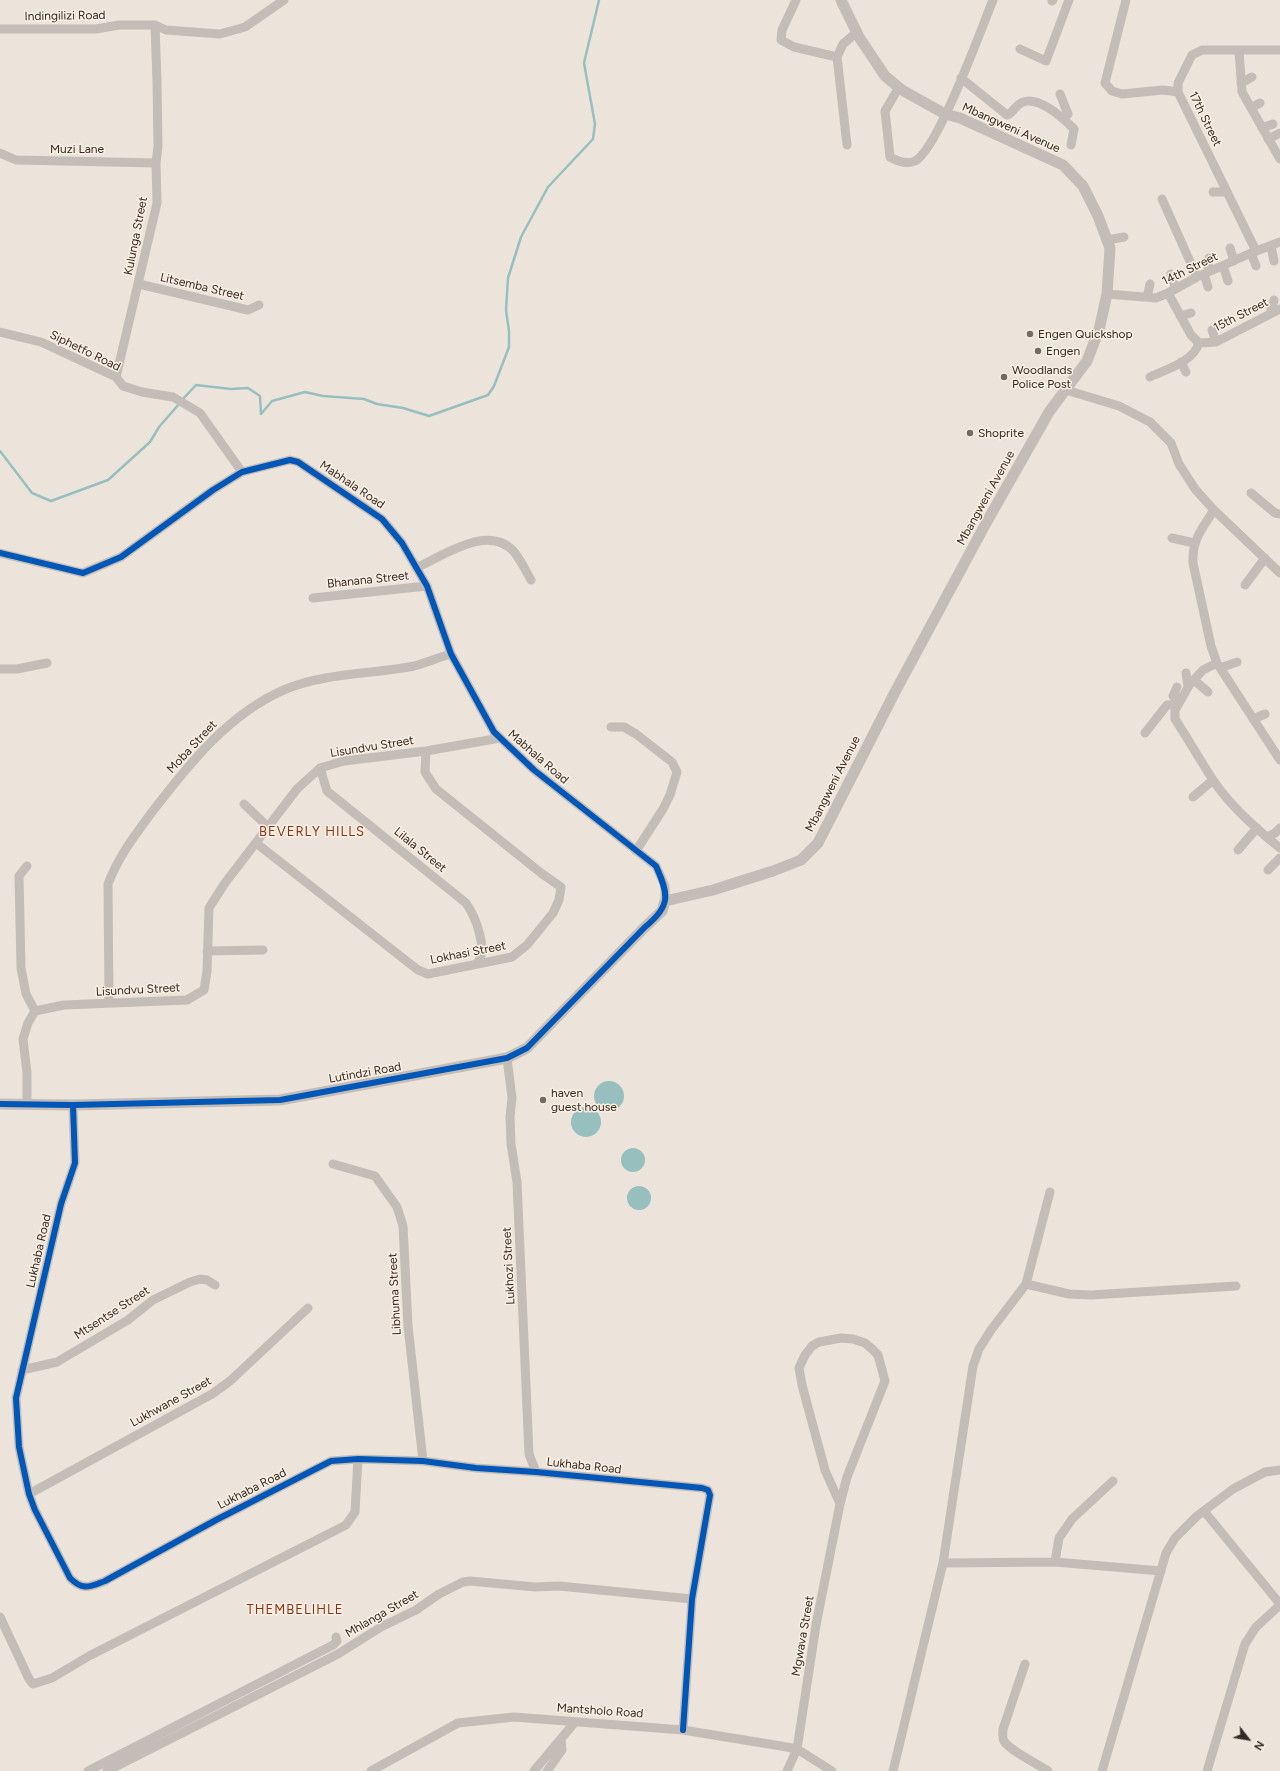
<!DOCTYPE html>
<style>
body{margin:0}
#map{position:relative;width:1280px;height:1771px;overflow:hidden;background:#ece4db;font-family:Figtree,sans-serif}
canvas{display:block}
.north{position:absolute;left:1228px;top:1719px;width:40px;height:40px;-webkit-text-stroke:3px #faefe2;paint-order:stroke;rotate:121deg;font-size:11px;font-weight:700;line-height:16px;text-align:center;color:#342924}
.north::after{content:'';display:block;margin:auto;width:14px;height:18px;background:#342924;clip-path:polygon(50% 0,100% 100%,50% 72%,0 100%)}
</style>
<div id="map">
<canvas width="1280" height="1771"></canvas>
<div class="north">N</div>
</div>
<script>
const g = document.querySelector('canvas').getContext('2d');
g.lineJoin = 'round';
function fill(path, color) { g.fillStyle = color; g.fill(path, 'evenodd'); }
function stroke(path, color, width, dash) { g.strokeStyle = color; g.lineWidth = width; g.lineCap = dash ? 'butt' : 'round'; g.setLineDash(dash || []); g.stroke(path); }
function label(font, color, halo, rows, align = 'center') {
  g.font = font + ' Figtree,sans-serif'; g.lineWidth = 3; g.setLineDash([]); g.textBaseline = 'middle'; g.strokeStyle = halo; g.fillStyle = color; for (const [text, x, y, turn = 0] of rows) {
    g.save(); g.translate(x, y); g.rotate((+turn || 0) * Math.PI / 180); g.textAlign = isNaN(turn) ? turn : align; if (halo) g.strokeText(text, 0, 0); g.fillText(text, 0, 0); g.restore();
  }
}
fill(new Path2D(`
 M594 1096a15 15 0 1 1 30 0a15 15 0 1 1-30 0Z
 M571 1122a15 15 0 1 1 30 0a15 15 0 1 1-30 0Z
 M621 1160a12 12 0 1 1 24 0a12 12 0 1 1-24 0Z
 M627 1198a12 12 0 1 1 24 0a12 12 0 1 1-24 0Z`), '#97bfbe');
stroke(new Path2D(`
 M182,400L196,385L231,389L248,388L260,396L261,414L272,401L305,392L323,396L364,399L377,404L403,408L429,416L488,395L494,386L509,347V331L506,310L508,278L521,237L548,187L593,139L595,124L584,63L599,0
 M0,451L32,493L51,501L108,480L150,442L159,427L179,404`), '#97bfbe', 2.5);
stroke(new Path2D(`
 M796,0L782,30L781,40L794,47L837,57
 M1126,0L1105,83L1112,91L1122,94L1163,90L1178,92
 M1052,1L1053,0
 M0,29H96L119,25H155L166,30L220,34L245,27L284,0
 M1020,49L1046,61L1069,0
 M1239,51L1242,92L1280,159
 M961,78L1007,115C1013,113 1015,106 1021,103C1037,94 1063,118 1074,129L1071,145
 M1241,83L1252,77
 M899,87L885,111L890,157C897,161 906,165 915,161C938,149 981,29 993,0
 M1060,94L1068,114L1063,119
 M1251,108L1260,103
 M1262,128L1273,124
 M1268,139L1280,133
 M847,145L837,57L843,44L857,32
 M0,153L16,160L156,163
 M1213,192H1227
 M1162,199L1197,277
 M1107,240L1124,237
 M1271,246L1274,261
 M1230,248L1234,261
 M1256,251L1178,92V83L1192,55L1202,50H1280
 M1251,253L1256,266
 M1223,266L1228,281
 M1208,272L1209,258
 M1171,274L1176,289
 M1204,274L1208,287
 M139,284L248,310L259,305
 M1168,293L1191,335L1199,343L1216,342L1280,309
 M1107,294L1156,298L1168,293L1197,277L1251,253L1280,242
 M1147,297L1150,284
 M1270,314L1274,300
 M1180,316L1191,313
 M1212,330L1216,342
 M0,332L41,342L116,377L123,386L142,392L173,397L200,413L242,472
 M1181,362L1186,372
 M116,377L157,203L156,163L158,146L157,82L155,25
 M1150,377C1167,369 1193,362 1199,343
 M1066,390L1119,406L1150,422L1171,443L1179,464L1195,489L1214,510L1280,573
 M1251,493L1275,513L1280,514
 M1214,510C1202,529 1192,539 1193,563L1211,646L1217,663L1280,760
 M1172,538L1194,543
 M0,553L83,573L121,557L213,490L242,472L290,460L298,462L382,519L402,543L427,586L451,654L494,732L534,770L656,866L665,886V901
 M416,568C443,556 490,522 515,553C521,561 526,571 531,580
 M1245,585L1265,558
 M313,598L427,586
 M1217,663L1203,670L1190,684L1175,710V719C1188,739 1200,760 1213,780C1230,806 1255,828 1280,848
 M1220,668L1237,662
 M0,669H17L47,663
 M1186,673L1188,686
 M1194,680L1208,692
 M1177,687L1173,696L1180,700
 M1253,719L1265,714
 M611,727H624L636,734L672,762L677,772L670,795L663,809L636,851
 M1145,733L1167,705L1177,704
 M320,768L327,791L466,903C475,916 489,950 477,963
 M1193,797L1213,780
 M244,804L268,827
 M1267,837L1275,833L1280,828
 M256,843L418,970L428,974L512,957L527,945L553,913L559,900L561,887L541,873L436,789L425,772L426,751
 M1238,850L1257,828
 M27,866L19,876L21,968L26,994L35,1011
 M1268,870L1280,858
 M207,951L263,950
 M109,1002L108,884C118,857 135,835 152,812C189,764 229,713 286,689C324,673 374,674 414,666C426,663 439,657 451,654
 M507,1058L512,1098L510,1117L511,1144L517,1182L529,1454L536,1472
 M27,1103V1073L23,1039L28,1023L35,1011L64,1005L187,1000L204,990L207,971L209,908L225,883L297,789L320,768L344,761L426,751L500,738
 M73,1105L75,1163L61,1204L16,1398L19,1447L29,1494L35,1510L70,1578C83,1591 89,1587 105,1581L216,1520L331,1461L358,1459L423,1461L476,1468L536,1472L702,1488L708,1490L710,1495L692,1599L683,1730
 M333,1164L375,1176L397,1207L403,1226L408,1326L423,1461
 M1026,1284L1069,1294L1091,1295L1236,1286
 M22,1370L57,1362L128,1320L153,1300L190,1282L200,1279L207,1280L215,1285
 M29,1494L212,1394L230,1381L308,1308
 M1204,1511L1280,1604
 M1055,1562L1059,1538L1072,1519L1113,1481
 M943,1563L1055,1562L1161,1571
 M0,1617L29,1679L33,1684L52,1678L89,1656L346,1525L355,1512L358,1459
 M1025,1664L1003,1729C1003,1733 1002,1738 1004,1741C1009,1750 1039,1765 1048,1771
 M88,1771L333,1645L337,1641L336,1637
 M107,1771L338,1654L381,1627L416,1610L439,1594L463,1582L470,1581L535,1587L559,1586L692,1599
 M371,1771L458,1723L514,1717L683,1730L781,1746L797,1749L832,1771
 M534,1771L575,1722
 M547,1771L562,1750L561,1739
 M787,1771L797,1749L816,1625L840,1504L847,1477L885,1381L878,1355L871,1348L865,1343L853,1339L841,1338L819,1342L812,1346L805,1355L799,1368L802,1385L825,1470L840,1504
 M893,1771L943,1563L973,1366L979,1349L991,1330L1026,1284L1050,1192
 M1102,1771L1166,1553L1175,1538L1197,1516L1233,1489L1265,1472L1280,1470
 M1207,1771L1245,1644L1256,1627L1280,1605`), '#c4bcb6', 9);
stroke(new Path2D(`
 M0,1104L73,1105L280,1100L507,1058L527,1048L645,927L662,911L665,901L713,890L773,871L801,860L818,843L895,692L985,525L1049,412L1087,361L1099,330L1107,294L1110,248L1098,216L1083,186L1063,165L960,118L945,114L902,90L885,76L859,37L841,0`), '#c4bcb6', 11);
stroke(new Path2D(`
 M0,553L83,573L121,557L213,490L242,472L290,460L298,462L382,519L402,543L427,586L451,654L494,732L534,770L656,866C669,895 671,906 645,927L527,1048L507,1058L280,1100L73,1105L0,1104
 M73,1105L75,1163L61,1204L16,1398L19,1447L29,1494L35,1510L70,1578C83,1591 89,1587 105,1581L216,1520L331,1461L358,1459L423,1461L476,1468L536,1472L702,1488L708,1490L710,1495L692,1599L683,1730`), '#0057b8', 6);
for (const [x, y, r, color] of [
 [1030,334,4,"#746a64"],
 [1038,351,4,"#746a64"],
 [1004,377,4,"#746a64"],
 [970,433,4,"#746a64"],
 [543,1100,4,"#746a64"]
]) { const dot = new Path2D(); dot.arc(x, y, r, 0, 2 * Math.PI); g.fillStyle = color; g.fill(dot); stroke(dot, '#faefe2', 1.5); }
label('12px', '#342924', '#faefe2', [
 ["Indingilizi Road",65,16,-1],
 ["17th Street",1205,119,64],
 ["Mbangweni Avenue",1011,128,24],
 ["Muzi Lane",77,149],
 ["Kulunga Street",136,236,-79],
 ["14th Street",1190,269,-26],
 ["Litsemba Street",202,287,13],
 ["15th Street",1241,315,-27],
 ["Siphetfo Road",85,351,26],
 ["Mabhala Road",352,485,34],
 ["Mbangweni Avenue",986,498,-61],
 ["Bhanana Street",368,580,-6],
 ["Moba Street",192,747,-47],
 ["Lisundvu Street",372,747,-9],
 ["Mabhala Road",538,757,41],
 ["Mbangweni Avenue",833,784,-63],
 ["Lilala Street",420,850,39],
 ["Lokhasi Street",468,953,-11],
 ["Lisundvu Street",138,990,-3],
 ["Lutindzi Road",365,1073,-10],
 ["Lukhaba Road",39,1251,-77],
 ["Lukhozi Street",509,1266,-93],
 ["Libhuma Street",395,1294,-93],
 ["Mtsentse Street",112,1313,-33],
 ["Lukhwane Street",171,1402,-29],
 ["Lukhaba Road",584,1466,6],
 ["Lukhaba Road",252,1489,-27],
 ["Mhlanga Street",382,1614,-30],
 ["Mgwava Street",803,1636,-80],
 ["Mantsholo Road",600,1711,4]
]);
label('12px', '#342924', '#faefe2', [
 ["Engen Quickshop",1038,334],
 ["Engen",1046,351],
 ["Woodlands",1012,370],
 ["Police Post",1012,384],
 ["Shoprite",978,433],
 ["haven",551,1093],
 ["guest house",551,1107]
], 'left');
g.letterSpacing = '1px';
label('13px', '#893218', '#faefe2', [
 ["BEVERLY HILLS",312,832],
 ["THEMBELIHLE",295,1610]
]);
g.letterSpacing = '0px';
</script>
